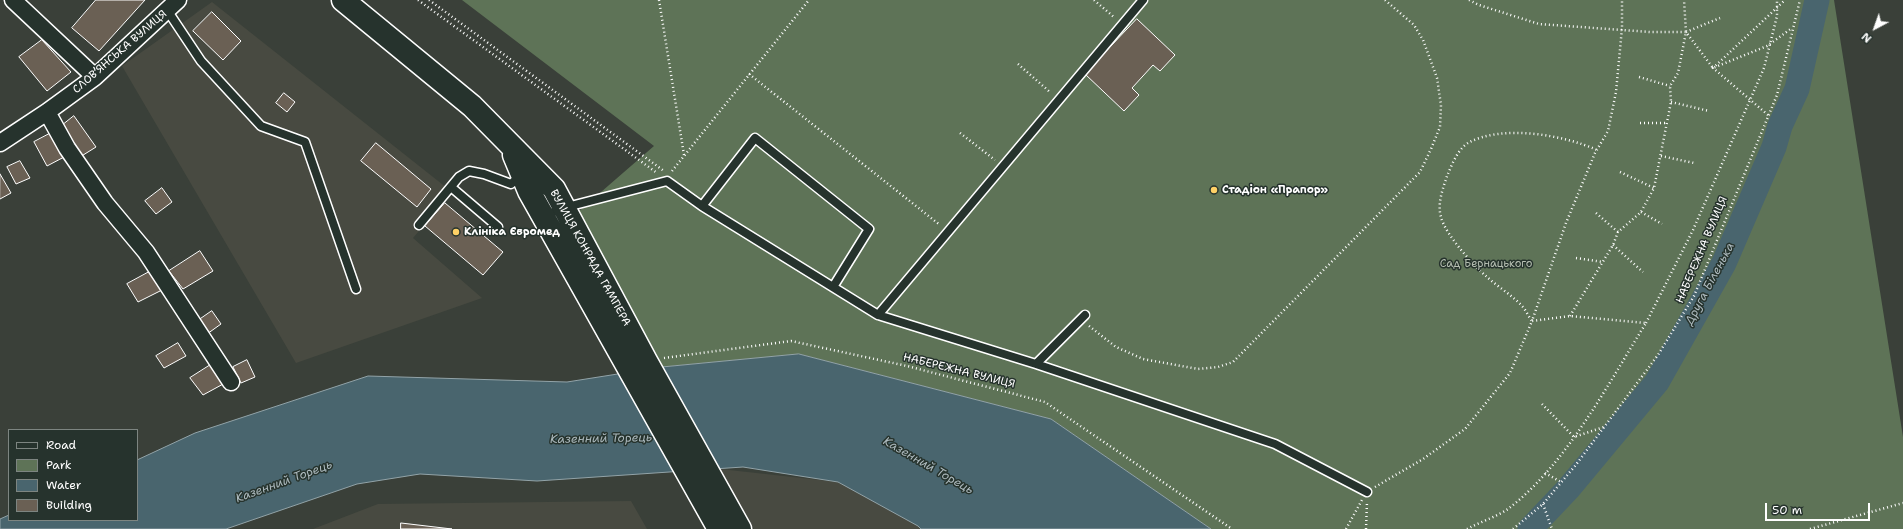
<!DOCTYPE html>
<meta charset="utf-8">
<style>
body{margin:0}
#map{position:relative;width:1903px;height:529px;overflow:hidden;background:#3a4039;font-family:"Shantell Sans",sans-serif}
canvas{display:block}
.legend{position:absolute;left:8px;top:429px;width:130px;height:92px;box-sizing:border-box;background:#26332d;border:1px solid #7d8581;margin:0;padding:5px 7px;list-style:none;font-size:12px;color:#fff}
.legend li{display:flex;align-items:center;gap:8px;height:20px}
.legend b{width:20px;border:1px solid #7d8581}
.north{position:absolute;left:1855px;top:8px;width:40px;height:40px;-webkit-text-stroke:3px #26332d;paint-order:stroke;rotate:221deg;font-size:11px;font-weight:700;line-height:16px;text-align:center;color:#fff}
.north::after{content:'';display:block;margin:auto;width:14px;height:18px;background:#fff;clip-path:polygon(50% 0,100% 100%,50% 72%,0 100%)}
.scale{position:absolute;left:1765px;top:503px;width:105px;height:18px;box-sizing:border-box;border:2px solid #fff;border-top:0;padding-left:5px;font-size:12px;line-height:14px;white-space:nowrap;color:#fff;-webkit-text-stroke:3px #26332d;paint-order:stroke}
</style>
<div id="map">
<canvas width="1903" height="529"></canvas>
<ul class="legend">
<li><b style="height:5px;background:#26332d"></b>Road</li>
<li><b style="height:11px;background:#5e7357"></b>Park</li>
<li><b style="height:11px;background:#49656e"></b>Water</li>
<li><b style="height:11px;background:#6a6054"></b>Building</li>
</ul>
<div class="north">N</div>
<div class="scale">50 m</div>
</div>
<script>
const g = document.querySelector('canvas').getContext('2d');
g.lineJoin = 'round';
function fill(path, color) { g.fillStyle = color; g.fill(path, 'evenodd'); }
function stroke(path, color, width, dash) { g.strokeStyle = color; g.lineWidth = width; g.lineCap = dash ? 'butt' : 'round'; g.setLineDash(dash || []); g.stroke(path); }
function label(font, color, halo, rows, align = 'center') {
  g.font = font + ' "Shantell Sans",sans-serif'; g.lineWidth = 3; g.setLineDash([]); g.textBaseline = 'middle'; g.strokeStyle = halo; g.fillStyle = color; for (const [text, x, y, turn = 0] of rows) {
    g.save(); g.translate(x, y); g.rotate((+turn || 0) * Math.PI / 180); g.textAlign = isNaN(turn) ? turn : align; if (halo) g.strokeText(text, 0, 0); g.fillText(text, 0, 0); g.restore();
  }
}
fill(new Path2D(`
 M212,2L452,192L413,238L482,298L296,363L122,66Z
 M720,469L838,482L918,526L921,529H754Z
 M631,501L647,529H313L378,504Z`), '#484a41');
fill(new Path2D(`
 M462,0H1834L1903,437V529H1211L1051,419L799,354L662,367L578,212L654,146Z`), '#5e7357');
const water = new Path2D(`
 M799,354L1051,419L1211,529H921L918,526L838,482L743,467L537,481L420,474L357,484L226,529H0V519L9,515V520H137V460L195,433L368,376L567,382L662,367Z`);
fill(water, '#49656e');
stroke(water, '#92a3a8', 1);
stroke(new Path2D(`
 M1530,529L1568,489L1657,382L1724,263L1774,147L1780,126L1797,89L1817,0`), '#49656e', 25);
const building = new Path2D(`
 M96,0H145L99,51L72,28Z
 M212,12L241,41L223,60L193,31Z
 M1137,19L1175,55L1160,71L1153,65L1132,88L1139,95L1124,111L1085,74Z
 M42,40L71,72L47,91L19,57Z
 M284,93L295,102L287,112L276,103Z
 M74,116L96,147L80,157L59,128Z
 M53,132L66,156L47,166L34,142Z
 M376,143L431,189L417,207L361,161Z
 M20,161L30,178L16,184L7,167Z
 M0,174L11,193L0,199Z
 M162,188L172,202L156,214L145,201Z
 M445,203L503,252L483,275L425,226Z
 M200,251L213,271L183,289L169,271Z
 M151,271L162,290L138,302L127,284Z
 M212,311L221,324L207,334L199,320Z
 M178,343L186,356L164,368L156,356Z
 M247,360L255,377L241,383L233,367Z
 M212,364L225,383L203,395L190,378Z
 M401,523L452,529H401Z`);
fill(building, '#6a6054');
stroke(building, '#fff', 1);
const service = new Path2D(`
 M167,10L201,61L261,126L305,142L356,289
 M451,187L498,227
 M702,206L755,138L869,229L833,287
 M544,216L563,208L667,181L702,206L878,315L1036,364L1085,315
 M419,225L459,177L469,171L484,174L511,184L520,176
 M878,315L1143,0
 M1036,364L1275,444L1367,492`);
const minor = new Path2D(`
 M13,0L95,77
 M47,112L67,148L105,203L146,252L231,382
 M0,143L47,112L95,77L178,0`);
const secondary = new Path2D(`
 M343,0L472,106L554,189L646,361L740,529
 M514,155L529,191L719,529`);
stroke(service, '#fff', 11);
stroke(minor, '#fff', 19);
stroke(secondary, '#fff', 25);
stroke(new Path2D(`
 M418,0L657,173
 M429,0L664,171
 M659,0L684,155
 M1094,0L1115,18
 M1469,0L1479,5L1539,24L1650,32H1686L1713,68L1767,46L1792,28
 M1686,32L1720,18
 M1018,64L1051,93
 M749,74L940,225
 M1639,77L1670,86
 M1671,102L1709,111
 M1768,115L1713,68L1785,0
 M1640,123H1666
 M960,133L995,160
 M1661,156L1694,163
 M672,171L809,0
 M1620,172L1654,188
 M1641,212L1662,224
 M1596,213L1618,232
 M1613,245L1643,272
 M1576,258L1603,262
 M1570,316L1613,245L1618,232L1641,212L1654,188L1671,102L1670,86L1678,73L1686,32L1684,0
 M1646,323L1693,230L1764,68L1777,16V0
 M1089,326L1116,347L1143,359L1198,369L1218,367L1233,362L1420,172L1431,149L1440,127L1441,105L1437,78L1423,40L1414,25L1385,0
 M664,358L791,341L907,366L1045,402L1232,529
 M1542,404L1574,437L1604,427
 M1545,473L1561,482
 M1375,487L1423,459L1465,429L1510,373L1532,321C1528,316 1526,310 1522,306C1512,295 1498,287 1487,277C1473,265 1445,234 1441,217C1437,204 1443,188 1447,176C1452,165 1457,150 1468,143C1502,124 1564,135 1597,150
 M1543,504L1552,529
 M1346,529L1362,500
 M1366,529L1367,502
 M1467,529C1480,522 1496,517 1508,509C1566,465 1608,384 1646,323L1570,316L1532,321L1566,223L1595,153L1608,131L1616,92L1622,28V0
 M1513,529L1543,504L1575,466L1658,355L1694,296L1777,95L1800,0
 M1810,529L1903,503`), '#fff', 2.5, [1, 3]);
stroke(service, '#26332d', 8);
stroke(minor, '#26332d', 16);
stroke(secondary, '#26332d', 22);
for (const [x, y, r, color] of [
 [1214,190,4,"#ffd166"],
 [456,232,4,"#ffd166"]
]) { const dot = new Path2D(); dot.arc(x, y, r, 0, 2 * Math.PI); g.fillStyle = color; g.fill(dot); stroke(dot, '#26332d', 1.5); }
label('11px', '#fff', '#26332d', [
 ["СЛОВ’ЯНСЬКА ВУЛИЦЯ",120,52,-41],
 ["НАБЕРЕЖНА ВУЛИЦЯ",1702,250,-67],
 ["ВУЛИЦЯ КОНРАДА ГАМПЕРА",590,258,61],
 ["НАБЕРЕЖНА ВУЛИЦЯ",959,371,14]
]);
label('bold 11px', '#fff', '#26332d', [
 ["Стадіон «Прапор»",1222,190],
 ["Клініка Євромед",464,232]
], 'left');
label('11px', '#b7c0b3', '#26332d', [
 ["Сад Бернацького",1486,264]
]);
label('italic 12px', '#adbabe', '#26332d', [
 ["Друга Біленька",1710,284,-62],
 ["Казенний Торець",601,439,-1],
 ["Казенний Торець",928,466,30],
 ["Казенний Торець",284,482,-20]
]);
</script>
